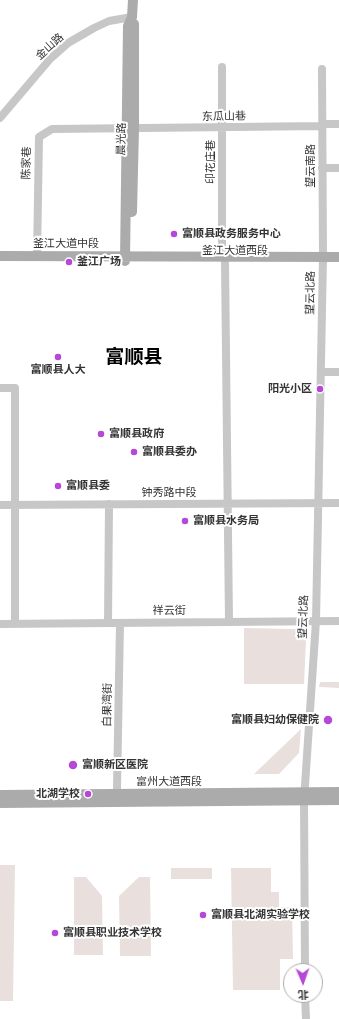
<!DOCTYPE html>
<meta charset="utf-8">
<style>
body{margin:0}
#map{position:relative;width:339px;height:1019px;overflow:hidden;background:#fff;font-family:"DejaVu Sans","Noto Sans SC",sans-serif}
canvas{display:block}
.north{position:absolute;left:283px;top:963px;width:40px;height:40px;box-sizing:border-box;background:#fff;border:1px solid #adadad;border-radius:50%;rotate:178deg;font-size:11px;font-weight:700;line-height:16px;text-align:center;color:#333}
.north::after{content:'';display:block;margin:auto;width:14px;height:18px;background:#b548d6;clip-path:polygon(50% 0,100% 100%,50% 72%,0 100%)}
</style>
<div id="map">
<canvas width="339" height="1019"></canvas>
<div class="north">北</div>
</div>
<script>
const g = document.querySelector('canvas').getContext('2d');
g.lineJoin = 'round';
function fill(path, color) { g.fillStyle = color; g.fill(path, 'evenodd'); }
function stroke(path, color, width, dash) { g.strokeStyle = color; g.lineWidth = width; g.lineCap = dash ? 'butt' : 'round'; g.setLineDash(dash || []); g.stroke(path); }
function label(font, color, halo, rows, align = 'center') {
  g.font = font + ' "DejaVu Sans","Noto Sans SC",sans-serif'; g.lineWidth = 4; g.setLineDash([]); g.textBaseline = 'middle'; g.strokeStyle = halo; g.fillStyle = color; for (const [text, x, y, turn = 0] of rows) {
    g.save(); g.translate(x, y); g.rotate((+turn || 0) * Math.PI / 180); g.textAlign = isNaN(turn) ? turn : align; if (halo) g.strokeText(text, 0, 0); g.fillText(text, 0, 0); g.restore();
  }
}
fill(new Path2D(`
 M244,628L295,629L306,641L304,684H244Z
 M320,682H339V688L321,687H319Z
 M301,729L299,753L279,774H254Z
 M0,865H15L13,1001H0Z
 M171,868H212V879H171Z
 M231,868H271V892H279V907H292L293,959H280V990H233Z
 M74,877H86L102,896L103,955H74Z
 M139,877H150L151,956H120L119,896Z`), '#e9e0dd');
stroke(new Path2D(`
 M0,118L50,59L68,43L94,28L109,21L132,17
 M322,124H339
 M322,168H339
 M37,256L39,137L52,129L323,126
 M222,256V67
 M225,263L229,622
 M321,372H339
 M0,388H15V623
 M0,505L339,503
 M108,623L109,504
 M0,624L339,621
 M117,788L120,623
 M305,971L304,800L316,621L323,257L322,69
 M305,995L306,1019`), '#c7c7c7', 8);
stroke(new Path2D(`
 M132,212L134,129V24
 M0,256L339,257
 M125,261L128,26L132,17L133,0
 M0,795L339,792
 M0,803L339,800`), '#ababab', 10);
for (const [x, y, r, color] of [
 [174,234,4,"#b548d6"],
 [69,262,4,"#b548d6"],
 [58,357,4,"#b548d6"],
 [320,389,4,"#b548d6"],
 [101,434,4,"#b548d6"],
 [134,452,4,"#b548d6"],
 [58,486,4,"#b548d6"],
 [185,521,4,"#b548d6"],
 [328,720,5,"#b548d6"],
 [73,765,5,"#b548d6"],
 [88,794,4,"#b548d6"],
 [203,915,4,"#b548d6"],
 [55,933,4,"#b548d6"]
]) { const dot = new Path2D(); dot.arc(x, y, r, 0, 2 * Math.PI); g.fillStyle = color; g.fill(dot); stroke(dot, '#fff', 1.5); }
label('11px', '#333', '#fff', [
 ["金山路",50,47,-42],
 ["东瓜山巷",224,117,-1],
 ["晨光路",122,139,-89],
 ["印花庄巷",211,162,-90],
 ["陈家巷",27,163,-89],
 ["望云南路",311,166,-90],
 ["釜江大道中段",66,244],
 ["釜江大道西段",235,251],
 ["望云北路",311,293,-89],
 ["钟秀路中段",169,493],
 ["祥云街",169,611],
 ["望云北路",304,617,-88],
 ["白果湾街",108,705,-89],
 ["富州大道西段",169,782]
]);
label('bold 11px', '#333', '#fff', [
 ["富顺县政务服务中心",182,234],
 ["釜江广场",77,262],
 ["富顺县人大",58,370,"center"],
 ["阳光小区",312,389,"right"],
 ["富顺县政府",109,434],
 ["富顺县委办",142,452],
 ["富顺县委",66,486],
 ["富顺县水务局",193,521],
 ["富顺县妇幼保健院",319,720,"right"],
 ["富顺新区医院",82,765],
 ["北湖学校",80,794,"right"],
 ["富顺县北湖实验学校",211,915],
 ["富顺县职业技术学校",63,933]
], 'left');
label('bold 19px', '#000', '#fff', [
 ["富顺县",134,358]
]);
</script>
